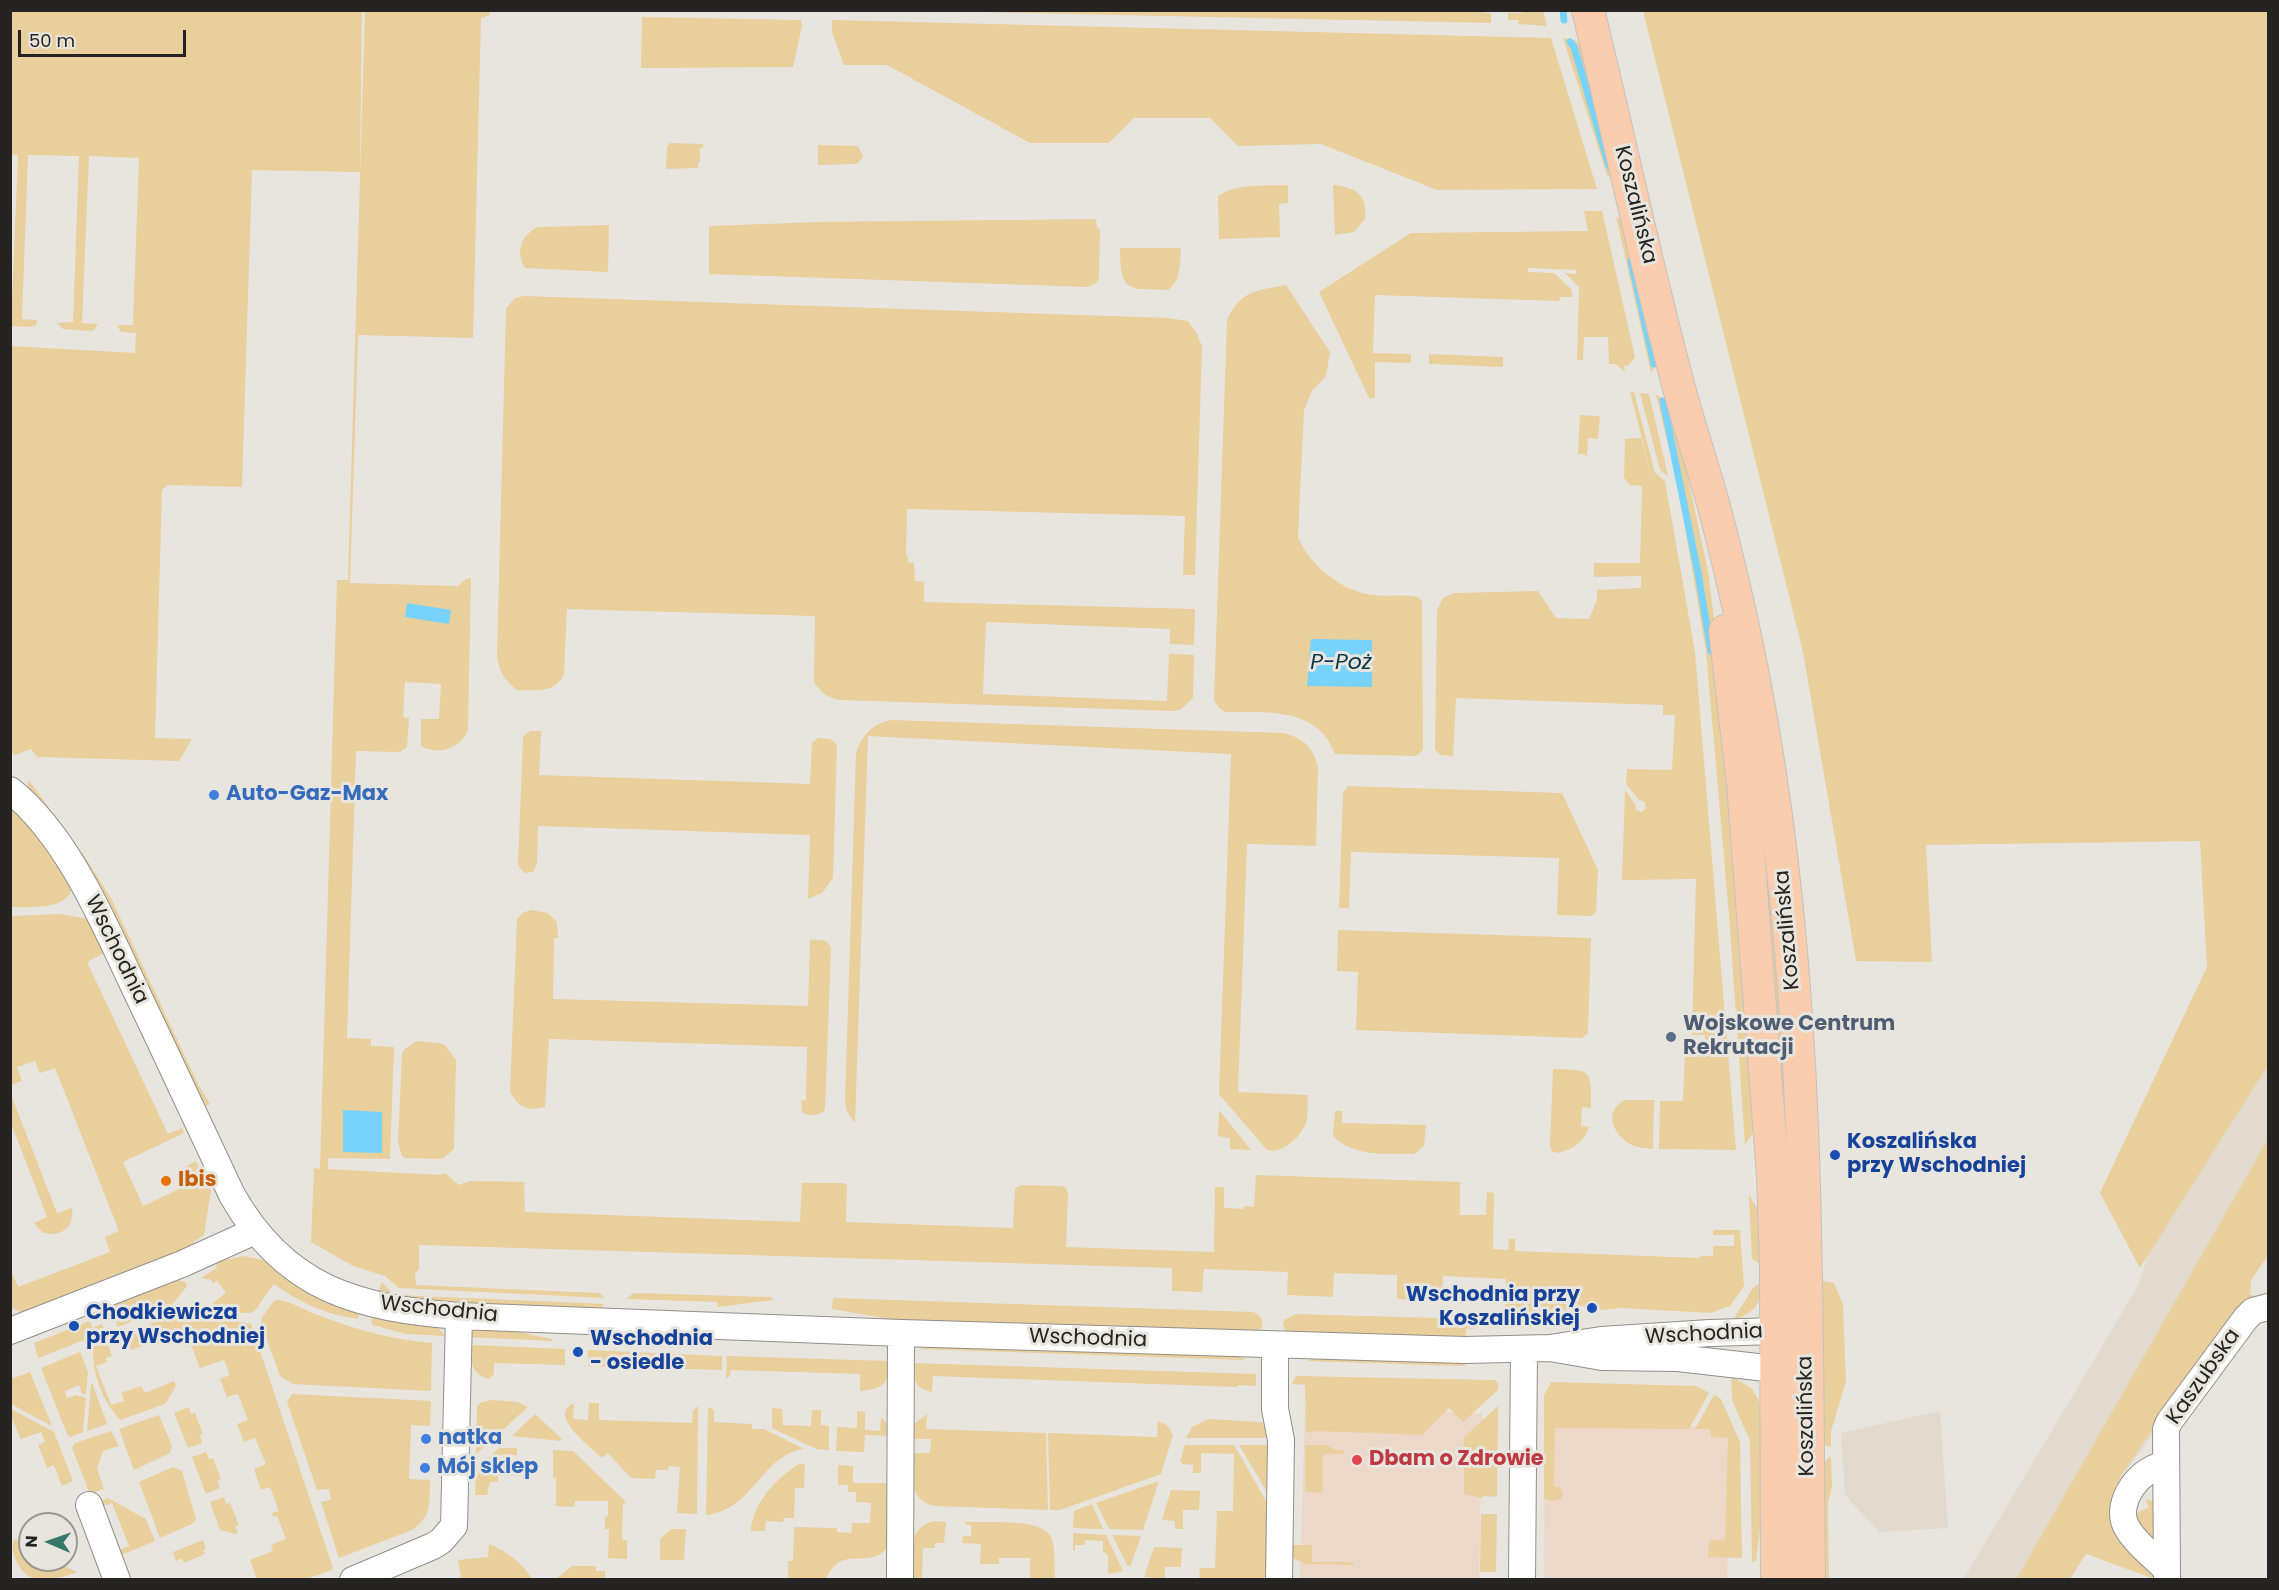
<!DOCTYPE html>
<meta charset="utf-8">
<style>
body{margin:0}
#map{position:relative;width:2279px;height:1590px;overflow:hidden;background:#e8e5df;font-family:Poppins,sans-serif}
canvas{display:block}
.frame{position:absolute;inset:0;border:12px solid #252422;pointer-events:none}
.north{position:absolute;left:18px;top:1512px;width:60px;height:60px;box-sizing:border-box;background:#e8e5df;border:2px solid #9a9893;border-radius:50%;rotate:272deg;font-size:16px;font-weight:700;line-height:24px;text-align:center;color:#252422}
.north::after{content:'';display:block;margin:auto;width:21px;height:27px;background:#367869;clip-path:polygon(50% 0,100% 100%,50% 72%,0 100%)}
.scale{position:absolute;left:18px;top:30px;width:168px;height:27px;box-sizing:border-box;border:3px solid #252422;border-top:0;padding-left:8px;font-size:18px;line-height:21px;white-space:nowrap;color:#252422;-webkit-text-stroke:4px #e8e5df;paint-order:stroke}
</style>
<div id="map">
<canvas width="2279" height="1590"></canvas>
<div class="frame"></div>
<div class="north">N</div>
<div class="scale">50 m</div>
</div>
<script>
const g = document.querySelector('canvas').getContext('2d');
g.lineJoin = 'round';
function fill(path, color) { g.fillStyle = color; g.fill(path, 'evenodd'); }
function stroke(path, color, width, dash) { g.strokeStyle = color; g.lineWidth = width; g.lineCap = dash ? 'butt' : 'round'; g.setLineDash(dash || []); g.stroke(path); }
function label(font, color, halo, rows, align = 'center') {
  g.font = font + ' Poppins,sans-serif'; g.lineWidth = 6; g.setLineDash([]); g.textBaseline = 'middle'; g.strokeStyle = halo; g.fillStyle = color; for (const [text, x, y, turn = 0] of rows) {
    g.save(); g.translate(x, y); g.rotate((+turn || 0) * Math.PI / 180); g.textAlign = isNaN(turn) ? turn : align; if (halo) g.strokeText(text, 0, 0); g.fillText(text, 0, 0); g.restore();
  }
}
fill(new Path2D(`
 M1305,1409L1482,1413L1479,1579L1300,1580Z
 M1545,1425L1731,1427L1727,1579L1544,1580Z`), '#ecd8c9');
fill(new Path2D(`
 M2268,1034V1255L2251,1280L2250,1295L2256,1296L2232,1325L2048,1579L1963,1580L2138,1286L2174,1179Z
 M1940,1411L1948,1528L1879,1532L1845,1495L1841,1433Z`), '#e1dacd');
fill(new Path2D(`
 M11,10L362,11L360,172L252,170L242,487L168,485L162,490L155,738L192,739L179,761L37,757L31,749L15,755L11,752V346L135,353L136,333L121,332L117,325H133L139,158L89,156L82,323L98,324L94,330L91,331L63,329L57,323L73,322L79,156L28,155L22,319L37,320L36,325L30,327L11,326L18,155L11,154Z
 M489,10L490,15L481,18L473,338L358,335L350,583L458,586L466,579L471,578L468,729C462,748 439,756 421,746V719H439L441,684L405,682L403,717L409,718L407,747L400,752L356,751L347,1038L371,1039V1046L394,1047L390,1159L328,1158V1169L439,1175L445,1173L459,1185L470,1181L524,1182L525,1212L800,1222L802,1183H843L847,1185L846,1222L1013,1228L1015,1189L1021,1185L1062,1186L1066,1188L1068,1194L1066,1247L1214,1252L1215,1187H1224V1208L1243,1209L1244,1206L1254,1207L1256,1175L1460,1182V1215H1486L1487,1192L1494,1193L1493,1249L1508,1250L1509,1239H1515V1251L1699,1258L1700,1256H1713V1246H1734V1235H1713V1230H1740L1744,1286L1730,1306L1711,1313L1622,1308L1600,1310L1599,1304L1580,1306V1312L1557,1313L1511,1326L1466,1329V1338L1286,1333L1283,1324L1284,1320L1296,1314L1504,1320L1506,1279L1443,1276L1442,1300L1397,1299V1275L1334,1273L1333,1297L1287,1295L1288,1272L1204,1269L1202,1292L1172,1291V1268L419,1245V1269L415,1274L416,1285L599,1293L605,1298L399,1288L385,1276L353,1266L311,1242L314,1168L320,1169L337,580H348L365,11Z
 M1412,10L1480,12L1484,11L1485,13H1491V23L933,11Z
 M1523,11H1543L1547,26L1518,24V20H1508V13H1522Z
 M1643,11H2268V1065L2140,1268L2100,1193L2207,967L2200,841L1926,845L1932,962L1856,961L1803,652Z
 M642,17L801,20L802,26L793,67L641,68Z
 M832,20L1551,38L1597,189L1437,190L1321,144L1238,146L1210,118H1134L1109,143H1030L887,65H844L832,32Z
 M1563,38L1575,40L1583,48L1611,169L1608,178Z
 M670,143L703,144V148H700V162H698V168L666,169L667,147Z
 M818,145L858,146L863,157L857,164L818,165Z
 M1288,185V203L1279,204L1280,237L1219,239L1218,196C1238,183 1265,186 1288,185Z
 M1333,185C1355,187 1368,194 1365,219L1354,232L1335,235Z
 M1584,211H1602L1635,357L1629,365L1624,366L1625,372L1616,364H1609L1608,337H1584L1583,360H1577L1579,287L1565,273L1576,274V270L1528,268V272L1554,273L1572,290V297H1560L1559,301L1375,295L1373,353L1411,354V363L1375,362V398H1369L1319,292L1411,233L1588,231Z
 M1616,216L1624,223L1658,361L1651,373Z
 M1096,219L1097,228L1100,229L1099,278L1096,283L1088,287L709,274V226L819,222Z
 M609,225L608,272L525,268C515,252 521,235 538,227Z
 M1120,248H1181C1180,263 1181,281 1168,290C1128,289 1120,293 1120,248Z
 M1286,285L1330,352L1326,376L1312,391L1304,410L1298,537C1309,565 1342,591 1372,595C1387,597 1403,594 1418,597L1422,602L1423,750L1416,756L1335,754C1317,706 1266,713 1225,712L1219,708L1214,700L1227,320C1241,290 1256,291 1286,285Z
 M524,296L1168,318L1188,321L1196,332L1202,346L1195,575H1183L1185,516L907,509L906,555L908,556V562L914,563L915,581L924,582V602L1195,609L1194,645L1170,644V629L986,622L983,694L1167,701L1169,654L1194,655L1193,698L1180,710L1173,711L839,700C826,697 821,692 814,682L815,616L567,609L564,673C557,694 535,690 517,690C505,681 498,670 497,655L506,309L515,298Z
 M1429,354L1503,357V367L1429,364Z
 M1630,392H1634L1655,473L1665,481L1695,652L1736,1150L1659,1149L1660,1101H1683L1685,1052L1690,1047L1705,1046V1035H1692L1696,879L1622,880L1625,790L1635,804L1636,810L1642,812L1646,808L1645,802L1639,800L1626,784L1627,769L1672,770L1675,715H1663V705L1456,698L1453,756L1441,755L1435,750L1437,610L1443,598L1454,593L1538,591L1556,618L1589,619L1597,600V590L1641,588V576L1594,577V563H1640L1642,486L1630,485L1624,478L1625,439L1641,438L1654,486Z
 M1640,393L1649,394L1668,476L1660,470Z
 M1656,395L1663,398L1673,408L1708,571L1723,691L1756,1129L1745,1144L1729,915L1706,651L1678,486Z
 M1580,415L1600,416L1598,439L1588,438L1587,458L1585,454H1578Z
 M892,720L1283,733C1302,737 1314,747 1318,768L1316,846L1247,844L1238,1092L1308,1095C1307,1103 1308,1112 1307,1120C1303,1135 1283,1155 1267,1150L1219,1094L1231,754L868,736L855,1123L847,1112L845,1102L856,753C862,735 873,723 892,720Z
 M530,731H541L539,775L810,784L812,743L818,738L830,739L837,745L833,878L822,893L808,899L810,835L538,826L537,864L533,872L524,873L518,865L523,737Z
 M28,779L85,857L111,898L198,1084L210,1104L202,1107L28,790Z
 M1757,782L1770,859L1787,1108H1782Z
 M1348,786L1562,793L1598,870L1596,912L1591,916L1557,915L1559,858L1351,852L1349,908H1339L1343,793Z
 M10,805L30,827L72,884C72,911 29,907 11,907Z
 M531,910L548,913L557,922L558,938H554L553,999L808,1006L810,940C820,940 827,938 831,948L825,1110C819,1116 810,1117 802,1112L801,1100H806L807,1047L549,1039L545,1107C528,1112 517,1107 510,1091L517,919L522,913Z
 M60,914L88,919L105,950L104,953L87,962L168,1134L182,1128L184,1133L123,1162L143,1206L188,1185L182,1169L196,1161L211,1190L204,1235L193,1242L195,1248L22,1313L11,1307V1274L12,1273L18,1287L110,1252L105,1237L119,1231L55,1068L40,1073L35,1061L17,1067L22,1081L11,1085V916Z
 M1338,930L1591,938L1588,1033L1582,1038L1356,1030L1358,972L1337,971Z
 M417,1041L438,1043L445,1045L456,1060L454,1149L442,1159L405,1158L402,1156L398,1142L402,1053L406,1048Z
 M1553,1069C1591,1070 1592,1069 1591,1108L1582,1107L1581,1126L1589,1127C1584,1142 1573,1150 1557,1153L1552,1151L1550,1146Z
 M10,1092L57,1213L72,1208C75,1227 60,1239 42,1232L34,1223L47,1217L11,1123Z
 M1626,1100H1654L1653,1149C1645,1148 1637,1148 1630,1144C1612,1134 1603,1109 1626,1100Z
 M1219,1110L1251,1150L1230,1149V1138L1218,1136Z
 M1335,1111H1342V1123L1426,1125L1424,1146L1414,1154C1386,1153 1355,1158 1333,1136Z
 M2268,1139V1255L2251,1280L2250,1295L2256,1296L2156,1424L2119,1478V1498L2158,1579H2151L2149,1577L2086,1554L2070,1579L2016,1580Z
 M1749,1195L1760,1213L1763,1266L1752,1259Z
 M245,1256L263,1260L360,1311L358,1319C328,1315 298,1302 274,1284C248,1317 263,1317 217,1308L213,1303L226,1293L217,1281L213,1283L211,1280L201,1278L217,1268L215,1262Z
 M174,1279L185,1282L187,1286L172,1305L118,1327L109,1305Z
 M1763,1280C1761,1304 1756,1312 1733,1320L1753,1288Z
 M1816,1280L1834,1283L1843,1304L1846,1381L1831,1431V1447H1828L1819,1438Z
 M382,1282L393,1294L397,1295L604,1304L601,1309C527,1306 451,1308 378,1294Z
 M633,1293L771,1297L773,1300L718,1307L717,1302L627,1299Z
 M833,1298L1253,1312C1263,1316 1266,1326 1258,1332L906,1322L832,1309Z
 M275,1300C291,1300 307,1312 323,1317C358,1330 394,1340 432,1343L431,1391L293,1384L280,1376L261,1324L262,1317Z
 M184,1311L251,1324L333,1568L332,1570L306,1579H257L250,1560L273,1551L271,1545L286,1539L277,1516L273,1517L272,1513L279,1511L270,1487L261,1490L254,1469L266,1464L255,1438L244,1442L237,1424L248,1420L238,1394L227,1397L220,1379L230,1375L224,1360L200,1368L191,1345L185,1347L179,1332L159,1340L160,1344L155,1346L153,1342L131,1350L130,1347L121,1351L115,1338Z
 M373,1315L437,1326L445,1336L406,1334L373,1325L371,1322Z
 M90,1321L92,1328L102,1324L105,1332L38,1358L34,1343Z
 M485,1328H499L552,1339V1341L467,1337L475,1330Z
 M107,1341L112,1356L106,1358L107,1362L96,1366L111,1405L124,1401L121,1393L141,1386L145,1393L174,1381L176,1386L165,1404L120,1420C102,1400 92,1374 93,1347Z
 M473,1345L565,1349V1365L494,1363V1374L489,1379C473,1376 468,1360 473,1345Z
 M929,1345L1234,1354L1245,1360L920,1349Z
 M588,1350L722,1356V1370L588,1366Z
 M80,1352L88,1372L86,1394H82L79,1385L65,1391L67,1398L76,1395L86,1398L83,1432L70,1437L67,1434L41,1368Z
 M727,1356L889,1361C889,1385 883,1389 860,1391V1374L731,1370L730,1376L726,1379Z
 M1317,1357L1465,1362V1366L1307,1361Z
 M912,1363L1256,1374V1386L1238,1385L1237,1387L933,1376L932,1392C915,1389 913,1378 912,1363Z
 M30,1372L52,1426L11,1404V1379Z
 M1296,1376L1495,1380L1498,1383V1390L1463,1422L1449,1408L1422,1435L1313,1431L1312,1433L1306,1432L1305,1385L1292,1384Z
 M1731,1376L1751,1388L1758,1398L1762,1413L1763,1503L1756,1561L1752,1562L1750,1441L1732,1400Z
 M1551,1382L1696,1386L1709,1393L1689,1429L1555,1428L1554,1486L1560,1487L1563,1493L1561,1499L1552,1501L1544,1499V1395Z
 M92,1383L107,1424L87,1431L91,1384Z
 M292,1394L431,1401L430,1426L411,1425L409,1479L430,1480C429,1503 433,1515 412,1530L339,1558L321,1502L331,1500L329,1489L317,1490L287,1402Z
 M1714,1395L1721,1399L1740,1442L1742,1558L1708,1557L1709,1541L1725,1539L1728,1438L1711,1437L1710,1429H1695Z
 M492,1400L518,1402L528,1407L476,1454L477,1406L482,1402Z
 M574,1403L573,1419L588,1420L589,1403H599V1420L692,1423L693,1411L698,1406L697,1514L677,1513L680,1467L669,1466L668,1470H656L655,1479L631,1478L608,1453L602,1458C592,1448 546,1415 574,1403Z
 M1498,1406L1497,1497L1483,1496L1482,1498L1464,1494V1437Z
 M189,1407L191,1414L195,1413L203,1434L200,1435L202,1443L188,1448L174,1413Z
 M710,1407L714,1411V1422L752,1424V1429H764L804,1449C761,1455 754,1510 706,1515L708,1409Z
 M772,1408L782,1409L783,1425L811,1426L812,1410H821V1425L829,1426V1450L816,1449L772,1428Z
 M11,1409L54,1432L73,1481L62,1486L54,1465L47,1468L38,1445L45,1442L41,1432L21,1439L11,1417Z
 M857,1411L865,1412V1430L880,1431L881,1417L888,1424L892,1436L865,1435L864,1452L836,1451L837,1427L857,1428Z
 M535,1414L562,1439L561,1441L512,1436Z
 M927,1414L926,1429L1046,1433L1048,1510L936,1506C908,1502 912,1475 912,1453H930L931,1439H912L914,1424Z
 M159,1415L172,1446L170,1453L134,1470L119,1429Z
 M1208,1419L1259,1422L1266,1424L1273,1438H1186L1192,1427Z
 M1158,1421L1167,1425L1173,1435L1161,1474L1060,1510H1050L1048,1433L1157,1437Z
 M111,1431L119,1446L103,1451L97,1469L104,1489L90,1494L72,1448L75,1443Z
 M1185,1445H1234L1273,1513L1270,1579H1199L1200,1568H1215L1217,1511H1233L1234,1454L1201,1453V1473H1193V1465L1182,1464V1462L1180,1461Z
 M1239,1445H1274L1273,1502Z
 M1305,1445H1327L1335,1450H1344V1454H1323V1493L1305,1492Z
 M499,1448H517V1455H499L498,1482H490L487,1495H475L476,1469Z
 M553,1450L573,1451L626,1502L623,1504L622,1540H627V1559L608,1558L609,1529H605V1517L608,1516V1501H575L574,1507L556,1506V1478H553Z
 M206,1452L209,1459L213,1458L221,1479L217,1481L220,1488L206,1494L192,1457Z
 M1831,1457L1832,1486L1828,1503L1829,1579H1821L1819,1469L1828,1458Z
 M799,1464H805L804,1488H795L794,1518H784L783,1522L766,1521L765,1531H751C752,1504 777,1477 799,1464Z
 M838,1465L853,1466V1483H890L888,1547C867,1572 843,1542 826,1579L788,1580V1561H793L794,1527L837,1528V1532L851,1533L852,1523H870L871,1503L856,1502V1492H848V1485H838Z
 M173,1467L182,1471L196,1519L192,1524L160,1538L139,1482Z
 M1159,1481L1143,1530L1109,1529L1096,1503Z
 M1171,1490L1200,1491L1199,1510H1183V1529H1175V1521L1162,1520Z
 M224,1497L226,1504L230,1503L239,1525L235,1526L238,1533L234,1534L220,1530L210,1502Z
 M108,1498L146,1519L155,1541L114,1558L112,1553L129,1546L112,1503L95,1509L93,1504Z
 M2145,1499L2156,1502V1548L2131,1512L2135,1514L2149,1507Z
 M1092,1504L1103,1529L1073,1528L1074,1511Z
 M1481,1514H1497L1496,1572H1480Z
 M934,1521L946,1522L944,1543H935L934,1548H923L922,1579L912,1580C913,1555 905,1528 934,1521Z
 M965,1522C985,1523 1042,1517 1051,1537C1056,1549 1054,1567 1055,1579H1030V1558H999V1564H980L981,1544L962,1543L963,1536H971V1525L965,1524Z
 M671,1529H686L684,1560H660V1539Z
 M1073,1533L1106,1535L1123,1571L1108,1574V1557L1106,1553L1103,1552V1541L1085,1540V1545H1075V1551L1073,1550Z
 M1112,1535L1141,1536L1130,1567L1127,1565Z
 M14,1539L30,1548V1560H53L77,1572C56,1580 28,1588 17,1562C13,1554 11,1548 14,1539Z
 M203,1540L206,1549L203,1550L205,1554L184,1563L182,1558L176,1561L173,1552Z
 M489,1544C507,1552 522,1562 532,1579H461L458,1560L488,1557Z
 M1287,1545H1312V1562H1353V1565L1306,1564L1290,1557Z
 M1154,1547L1182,1548L1181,1567H1165V1579L1144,1577Z
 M572,1566H596V1571H605V1579H556Z`), '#e8cf9c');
fill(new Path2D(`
 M407,603L451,610L449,624L405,617Z
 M1311,639L1372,640V687L1307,686Z
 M343,1110L382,1112V1153L343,1152Z`), '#77d3fb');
stroke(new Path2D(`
 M1563,10L1564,20
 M1570,42L1574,47L1609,166
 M1631,261L1654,364
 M1663,401L1698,573L1711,651`), '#77d3fb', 7);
const minor = new Path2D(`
 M10,790C69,837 105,926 137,993C169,1060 200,1127 232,1195C285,1289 357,1308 459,1316L901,1333L1465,1350L1550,1348L1601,1340L1710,1333L1775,1331L1807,1352L1775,1369L1678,1358L1602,1357L1550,1348
 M10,1331L182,1264L255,1231
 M1275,1345V1409L1281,1440L1279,1580
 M2166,1465C2141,1466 2114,1502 2126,1526C2134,1542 2154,1557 2167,1570
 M89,1505L117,1580
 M353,1580L433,1546L441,1541L454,1526L459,1316
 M900,1580L901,1333
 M1522,1580L1524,1349
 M2167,1580L2166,1429L2169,1422L2246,1318L2253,1311L2268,1307`);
const major = new Path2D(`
 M1588,10C1620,140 1647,271 1682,399C1693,438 1706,476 1716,514C1739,602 1758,691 1771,781C1811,1045 1806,1313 1809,1580
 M1725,631L1743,784L1773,1176L1776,1266L1777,1580`);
stroke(minor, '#928f8a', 28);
stroke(major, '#c2c2c1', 34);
stroke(minor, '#fff', 26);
stroke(major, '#f8ccac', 32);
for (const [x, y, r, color] of [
 [214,795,6,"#3f7fe0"],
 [1671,1037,6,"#5c6f8a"],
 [1835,1155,6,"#1a4fb4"],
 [166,1181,6,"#e8710a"],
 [1592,1308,6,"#1a4fb4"],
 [74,1326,6,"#1a4fb4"],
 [578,1352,6,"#1a4fb4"],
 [426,1439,6,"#3f7fe0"],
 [1357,1460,6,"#e0444e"],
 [425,1468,6,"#3f7fe0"]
]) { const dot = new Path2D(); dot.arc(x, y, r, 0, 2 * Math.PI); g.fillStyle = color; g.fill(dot); stroke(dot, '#e8e5df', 2); }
label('21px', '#252422', '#e8e5df', [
 ["Koszalińska",1635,205,76],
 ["Koszalińska",1788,930,-95],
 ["Wschodnia",116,950,64],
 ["Wschodnia",439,1310,6],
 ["Wschodnia",1704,1335,-3],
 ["Wschodnia",1088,1339,2],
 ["Kaszubska",2204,1377,-55],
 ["Koszalińska",1807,1416,-91]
]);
label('bold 21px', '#366cbe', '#e8e5df', [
 ["Auto-Gaz-Max",226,795],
 ["natka",438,1439],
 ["Mój sklep",437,1468]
], 'left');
label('bold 21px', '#4e5e75', '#e8e5df', [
 ["Wojskowe Centrum",1683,1025],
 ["Rekrutacji",1683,1049]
], 'left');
label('bold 21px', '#164399', '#e8e5df', [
 ["Koszalińska",1847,1143],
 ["przy Wschodniej",1847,1167],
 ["Wschodnia przy",1580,1296,"right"],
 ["Koszalińskiej",1580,1320,"right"],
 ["Chodkiewicza",86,1314],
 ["przy Wschodniej",86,1338],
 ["Wschodnia",590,1340],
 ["- osiedle",590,1364]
], 'left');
label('bold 21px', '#c56008', '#e8e5df', [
 ["Ibis",178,1181]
], 'left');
label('bold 21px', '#be3a42', '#e8e5df', [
 ["Dbam o Zdrowie",1369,1460]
], 'left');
label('italic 22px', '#0d3748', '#e8e5df', [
 ["P-Poż",1341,663]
]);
</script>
